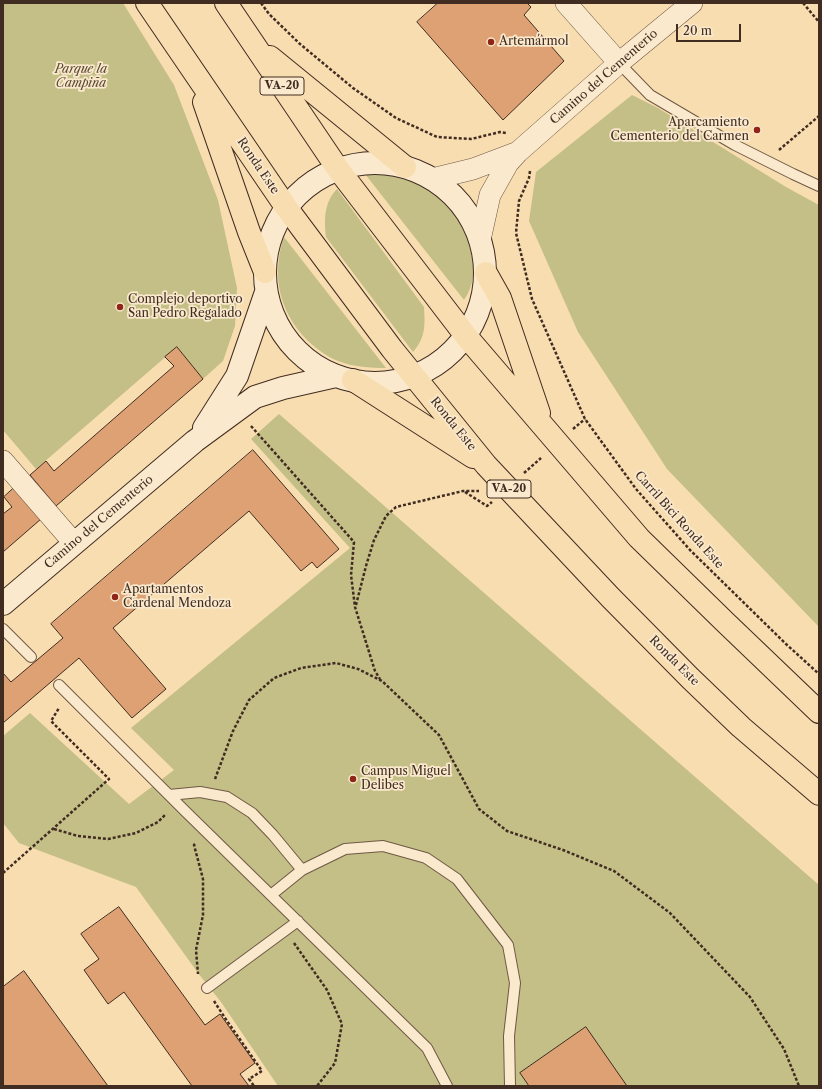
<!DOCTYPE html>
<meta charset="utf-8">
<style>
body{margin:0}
#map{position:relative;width:822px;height:1089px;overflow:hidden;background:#f8ddb0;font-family:"Libre Caslon Text",serif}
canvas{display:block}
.frame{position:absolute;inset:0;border:4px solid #412c22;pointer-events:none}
.scale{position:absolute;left:676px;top:24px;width:65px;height:18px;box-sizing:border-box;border:2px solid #412c22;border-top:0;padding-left:5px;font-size:12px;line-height:14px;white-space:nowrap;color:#412c22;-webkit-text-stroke:3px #fae9cc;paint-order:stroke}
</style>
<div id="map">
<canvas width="822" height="1089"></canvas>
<div class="frame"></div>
<div class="scale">20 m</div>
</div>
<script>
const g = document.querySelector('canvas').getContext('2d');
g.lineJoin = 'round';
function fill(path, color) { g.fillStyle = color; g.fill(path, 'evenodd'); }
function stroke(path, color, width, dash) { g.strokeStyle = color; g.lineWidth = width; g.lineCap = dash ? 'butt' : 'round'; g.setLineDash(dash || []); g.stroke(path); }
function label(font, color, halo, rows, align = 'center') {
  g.font = font + ' "Libre Caslon Text",serif'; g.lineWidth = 3.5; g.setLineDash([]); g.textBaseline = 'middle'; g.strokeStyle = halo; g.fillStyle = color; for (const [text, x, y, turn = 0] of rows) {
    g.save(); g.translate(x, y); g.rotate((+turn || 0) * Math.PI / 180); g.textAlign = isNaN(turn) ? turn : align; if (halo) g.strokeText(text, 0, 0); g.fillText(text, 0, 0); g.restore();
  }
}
fill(new Path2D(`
 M3,3H123L174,85L218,200L237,288L235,326L223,361L203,379L177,347L36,469L3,430Z
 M632,95L658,108L786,187L819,205V627L667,469L578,332L529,221L536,172Z
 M379,172C395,176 412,179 426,188C433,192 444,201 449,207C468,231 484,273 464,300L365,174Z
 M337,189L424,307C425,325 426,337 413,352L326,237C324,220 324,202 337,189Z
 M284,237L386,368C370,368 354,367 338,361C327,357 317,349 308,341C279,312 271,275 284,237Z
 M279,414L819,885V1086H278L221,1002L198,973L136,887L19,843L3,823V736L30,713L129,804L174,770L131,728L350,548L251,439Z`), '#c3bf87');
const building = new Path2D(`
 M438,3H527L531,7L524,15L564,61L503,120L417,22Z
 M177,347L203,379L56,506L30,475L46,461L54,471L174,366L165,357Z
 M253,450L339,549L317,568L312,562L301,571L249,511L113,628L166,689L132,718L79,658L3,723V673L11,682L63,638L51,624Z
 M14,488L41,519L3,552V514L12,507L4,497Z
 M119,907L205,1025L220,1014L255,1063L240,1074L249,1086H192L124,992L108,1004L84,970L99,959L81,934Z
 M24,971L108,1086H3V987Z
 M586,1027L627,1086H529L520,1073Z`);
fill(building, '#dda173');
stroke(building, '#412c22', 1);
const service = new Path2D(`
 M619,63L650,95L735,145L793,174L819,186
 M3,629L31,657
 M59,685L185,811L427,1048L447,1086
 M169,795L200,792L227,797L252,813L273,835L302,870
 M271,895L302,870L345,849L383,846L426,858L457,879L508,945L515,983L509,1036L510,1086
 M207,988L298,921`);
const minor = new Path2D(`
 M566,3L619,63
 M432,179L473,169L518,152
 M480,240L490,195L508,163L518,152L619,63L692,3
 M3,461L74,543`);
const secondary = new Path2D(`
 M265 273a110 110 0 1 1 220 0a110 110 0 1 1-220 0Z
 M204,428L237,376L266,292
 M3,604L195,441L255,397L283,388L336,376`);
const trunk = new Path2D(`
 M147,3L286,207L392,349L486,465L610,597L690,678L741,727L819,794
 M226,3L338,169L466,336L639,538L725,622L819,712
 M270,57L405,167
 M204,102L249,232L265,272
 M486,273L500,298L539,413
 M353,380L473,457`);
stroke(service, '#6f5846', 12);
stroke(minor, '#6f5846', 22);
stroke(secondary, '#412c22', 24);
stroke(trunk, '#412c22', 24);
stroke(new Path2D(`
 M261,3L269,14L300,44L353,88L396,118L437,137L471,139L500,132L506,133
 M803,3L819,22
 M779,150L819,116
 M530,171L529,178L519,201L516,233L532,299L585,419L636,489L690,550L786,644L819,674
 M251,426L354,542L351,575L355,607L375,671L380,679
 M573,429L585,419
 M524,473L541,458
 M465,492L487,506L492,502
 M356,605L366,566L374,540L386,516L396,507L463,491H479
 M215,779L233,731L249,700L274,678L301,668L336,663L358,669L382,681L439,735L479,809L507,831L563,850L614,871L670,913L750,997L784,1049L799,1086
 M54,829L78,836L108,839L136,833L158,822L166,814
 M195,844L194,845L203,879V915L196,950L198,974
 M3,873L109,779L51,721L59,708
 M294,943L327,990L342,1024L335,1063L317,1086
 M214,1001L225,1018L262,1071L249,1079L254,1086`), '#412c22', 2.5, [3, 2]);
stroke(service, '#fae9cc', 10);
stroke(minor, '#fae9cc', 21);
stroke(secondary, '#fae9cc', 22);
stroke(trunk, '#f8ddb0', 22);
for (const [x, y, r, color] of [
 [491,42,4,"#8f2418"],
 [757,130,4,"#8f2418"],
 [120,307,4,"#8f2418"],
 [115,597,4,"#8f2418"],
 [353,779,4,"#8f2418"]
]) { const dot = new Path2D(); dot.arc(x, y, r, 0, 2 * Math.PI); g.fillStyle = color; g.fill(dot); stroke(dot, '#fae9cc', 1.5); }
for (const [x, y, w] of [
 [282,86,44],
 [509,489,44]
]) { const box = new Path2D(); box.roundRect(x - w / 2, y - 9, w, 18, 3); g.fillStyle = '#fae9cc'; g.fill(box); stroke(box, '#412c22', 1); }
label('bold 11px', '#412c22', null, [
 ["VA-20",282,86],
 ["VA-20",509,489]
]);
label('12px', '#412c22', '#fae9cc', [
 ["Artemármol",499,42],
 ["Aparcamiento",749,123,"right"],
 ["Cementerio del Carmen",749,137,"right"],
 ["Complejo deportivo",128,300],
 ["San Pedro Regalado",128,314],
 ["Apartamentos",123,590],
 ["Cardenal Mendoza",123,604],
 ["Campus Miguel",361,772],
 ["Delibes",361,786]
], 'left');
label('italic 12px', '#5b4936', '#fae9cc', [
 ["Parque la",81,70],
 ["Campiña",81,84]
]);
label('12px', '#412c22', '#fae9cc', [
 ["Camino del Cementerio",604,77,-41],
 ["Ronda Este",258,166,56],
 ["Ronda Este",453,424,51],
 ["Carril Bici Ronda Este",679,520,48],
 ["Camino del Cementerio",99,522,-40],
 ["Ronda Este",674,661,45]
]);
</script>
